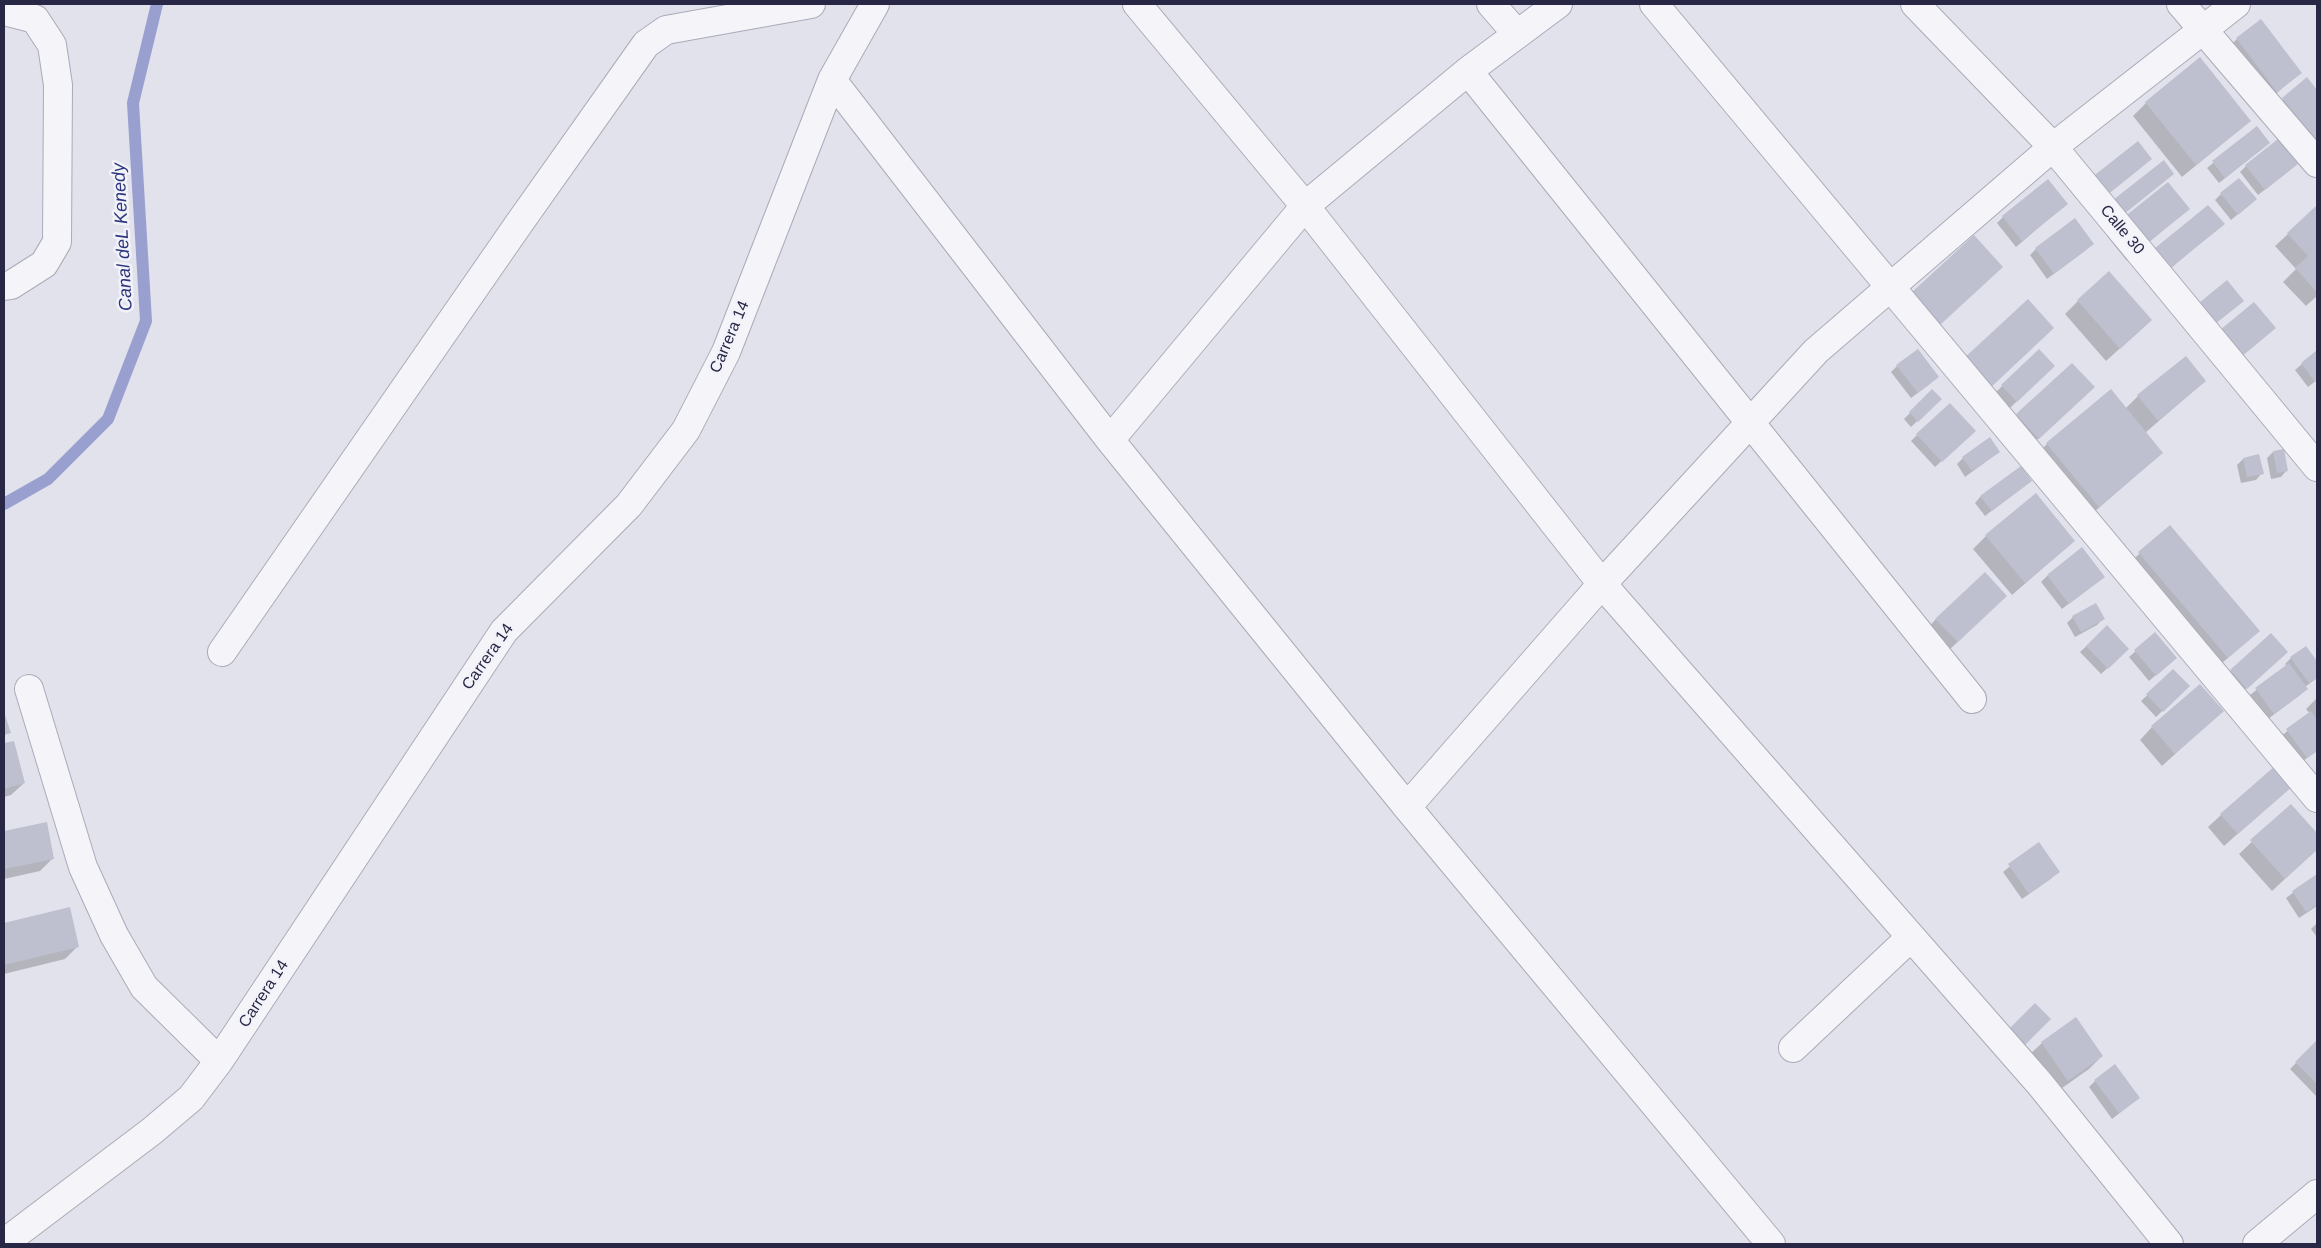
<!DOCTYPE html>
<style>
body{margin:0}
#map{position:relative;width:2321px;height:1248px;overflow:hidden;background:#e2e2ec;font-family:Arial,sans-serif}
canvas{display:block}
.frame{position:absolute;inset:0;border:5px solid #282846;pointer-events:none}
</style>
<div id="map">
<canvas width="2321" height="1248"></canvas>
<div class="frame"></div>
</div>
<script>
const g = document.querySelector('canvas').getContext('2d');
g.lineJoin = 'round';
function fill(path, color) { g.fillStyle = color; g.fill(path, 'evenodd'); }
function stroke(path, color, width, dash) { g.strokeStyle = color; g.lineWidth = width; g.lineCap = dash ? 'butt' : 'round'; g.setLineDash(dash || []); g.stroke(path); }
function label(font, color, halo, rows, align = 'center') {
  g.font = font + ' Arial,sans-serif'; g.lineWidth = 5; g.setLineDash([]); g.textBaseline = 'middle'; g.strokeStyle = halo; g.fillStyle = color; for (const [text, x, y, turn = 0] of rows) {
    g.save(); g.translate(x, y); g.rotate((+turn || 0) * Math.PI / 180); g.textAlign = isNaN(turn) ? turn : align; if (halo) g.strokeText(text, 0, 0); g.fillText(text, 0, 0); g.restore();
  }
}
fill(new Path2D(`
 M2237,39L2300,73L2264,104L2224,51Z
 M2307,79L2317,92V153L2270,112Z
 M2146,103L2250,121L2182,177L2133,116Z
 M2256,128L2262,149L2219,183L2207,168Z
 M2246,166L2290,170L2258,195L2240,172Z
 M2221,194L2249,205L2231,220L2215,200Z
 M2066,204L2016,247L1997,223L2003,217Z
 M2317,207V296L2306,306L2283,282L2296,269L2275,246Z
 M2188,209L2127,261L2107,236L2119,223Z
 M2223,224L2151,285L2137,267Z
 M2036,249L2086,250L2047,279L2030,255Z
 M2078,301L2137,333L2106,361L2065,314Z
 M2039,350L2053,366L2010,408L1996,392Z
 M2317,351V380L2308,387L2295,370Z
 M2072,364L2080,400L2025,451L2004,428Z
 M1897,366L1931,383L1911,398L1891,372Z
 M2205,381L2145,433L2162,453L2086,519L2034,457L2047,444L2125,409L2138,396Z
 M1932,391L1940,399L1911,427L1904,419Z
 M1917,435L1968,437L1935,467L1911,441Z
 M1999,452L1965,477L1957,464L1963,458Z
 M2273,452L2287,470L2281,477L2271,479L2267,458Z
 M2258,456L2262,473L2256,480L2241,483L2237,465L2243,459Z
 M2030,481L1985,516L1975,503L1981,496Z
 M2170,526L2259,631L2214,670L2126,566Z
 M1986,536L2074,541L2012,595L1973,549Z
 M2047,576L2103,577L2062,609L2041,582Z
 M1993,608L1945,654L1924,632L1936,619Z
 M2073,617L2103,619L2097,625L2075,637L2067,623Z
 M2107,627L2128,649L2101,674L2080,652Z
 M2155,634L2169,664L2149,681L2129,657Z
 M2271,634L2280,658L2240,694L2225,677Z
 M2306,647L2317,663V678L2305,687L2306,689L2300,695L2268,719L2250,695L2287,666L2285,664L2291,658Z
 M2173,671L2188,686L2156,717L2141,701Z
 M2317,698V751L2300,763L2281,736L2310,714L2306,709Z
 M2222,711L2162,766L2140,740L2152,727Z
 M13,742L24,783L11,795L4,797V745Z
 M2291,786L2224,846L2208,827L2221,815Z
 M2291,805L2317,835V849L2272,891L2239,854Z
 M46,824L53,858L40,871L4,879V832Z
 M2038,844L2052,878L2022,899L2003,872Z
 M2317,875V906L2299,918L2286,898Z
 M69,909L78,946L65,959L4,974V924Z
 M2317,923V937L2311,929Z
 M2035,1005L2049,1019L2018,1050L2004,1035Z
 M2317,1042V1097L2290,1069Z
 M2042,1043L2102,1056L2089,1069L2055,1093L2029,1055Z
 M2095,1081L2139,1098L2112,1119L2089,1087Z`), '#0003');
stroke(new Path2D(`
 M4,504L48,479L108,419L146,321L133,103L157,4`), '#99a0cf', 12);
fill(new Path2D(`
 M2261,19L2302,73L2277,92L2236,38Z
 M2200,57L2251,121L2196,165L2145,102Z
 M2307,77L2317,90V142L2282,98Z
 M2257,126L2270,143L2225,178L2212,161Z
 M2278,139L2298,164L2265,190L2245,165Z
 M2138,141L2152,159L2106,196L2091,178Z
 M2164,160L2174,174L2124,214L2113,200Z
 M2239,178L2257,199L2238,215L2220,193Z
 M2048,179L2068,204L2022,241L2002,216Z
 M2168,182L2190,209L2140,249L2118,222Z
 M2208,205L2225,224L2164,273L2149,253Z
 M2317,205V292L2295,268L2308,256L2287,233Z
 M2075,218L2094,244L2054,274L2035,248Z
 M1974,235L2003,267L1940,325L1911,293Z
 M2109,271L2152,320L2120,349L2077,300Z
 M2227,280L2244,301L2215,324L2199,303Z
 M2028,299L2054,328L1988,390L1961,361Z
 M2254,302L2276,328L2241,357L2220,330Z
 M1918,349L1939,377L1918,393L1896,365Z
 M2039,349L2055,366L2017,402L2001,385Z
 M2317,350V380L2315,382L2301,363Z
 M2186,356L2206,381L2158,421L2137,395Z
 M2072,363L2095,387L2039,439L2016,414Z
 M1932,389L1942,399L1918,422L1909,412Z
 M2111,389L2163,453L2099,507L2046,443Z
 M1950,403L1976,431L1942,462L1916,434Z
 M1990,437L2000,452L1972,471L1962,457Z
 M2284,449L2288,471L2277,473L2273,451Z
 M2259,454L2264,474L2247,477L2243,458Z
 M2021,466L2032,481L1992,511L1980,496Z
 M2036,493L2075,541L2025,583L1985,535Z
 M2170,525L2260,631L2228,658L2138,552Z
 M2082,547L2105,577L2069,604L2047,575Z
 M1985,572L2007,596L1958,642L1935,619Z
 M2096,603L2105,619L2081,632L2072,616Z
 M2107,625L2129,649L2108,669L2086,646Z
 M2155,632L2177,658L2156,676L2134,650Z
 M2271,633L2288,652L2247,689L2230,670Z
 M2306,646L2317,661V678L2309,683L2290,657Z
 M2289,663L2308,689L2274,714L2255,688Z
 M2173,669L2190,686L2163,712L2146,694Z
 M2200,684L2224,711L2175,754L2151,726Z
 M2311,711L2317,720V751L2307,758L2286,729Z
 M4,712L11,733L4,735Z
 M14,741L25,783L4,789V743Z
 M2275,766L2293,786L2238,834L2220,814Z
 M2291,804L2317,833V850L2285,879L2250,840Z
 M47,822L54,859L4,869V831Z
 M2039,842L2060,872L2029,894L2008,864Z
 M2317,874V905L2306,912L2292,891Z
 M70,907L79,947L4,965V923Z
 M2035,1003L2051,1019L2025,1045L2010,1028Z
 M2076,1017L2103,1056L2068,1081L2041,1042Z
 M2317,1040V1084L2295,1062Z
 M2115,1064L2140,1098L2119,1113L2094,1080Z`), '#bebfcf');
const minor = new Path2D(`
 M1137,4L1305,206L1602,584L2040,1084L2169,1244
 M1491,4L1517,34
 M1654,4L2317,798
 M1915,4L2053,147L2317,467
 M2181,4L2317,163
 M4,11L35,19L52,45L58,85L57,242L44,264L11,285L4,286
 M1468,71L1972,699
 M832,80L1110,440L1407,807L1771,1244
 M1110,440L1305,206L1468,71L1558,4
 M222,652L518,225L646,44L666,30L811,4
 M29,689L83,867L114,935L144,987L219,1061
 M1407,807L1602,584L1816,351L2053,147L2236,4
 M1793,1048L1911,937
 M4,1243L152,1131L191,1098L219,1061L504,631L629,505L686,430L726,352L832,80L875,4
 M2257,1244L2317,1194`);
stroke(minor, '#aaaaba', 30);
stroke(minor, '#f5f5f9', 28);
label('16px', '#282846', '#f2f2f9', [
 ["Calle 30",2122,230,50],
 ["Carrera 14",730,337,-67],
 ["Carrera 14",488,657,-55],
 ["Carrera 14",264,994,-57]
]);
label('italic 18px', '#2d357e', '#f2f2f9', [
 ["Canal deL Kenedy",123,237,-93]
]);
</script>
